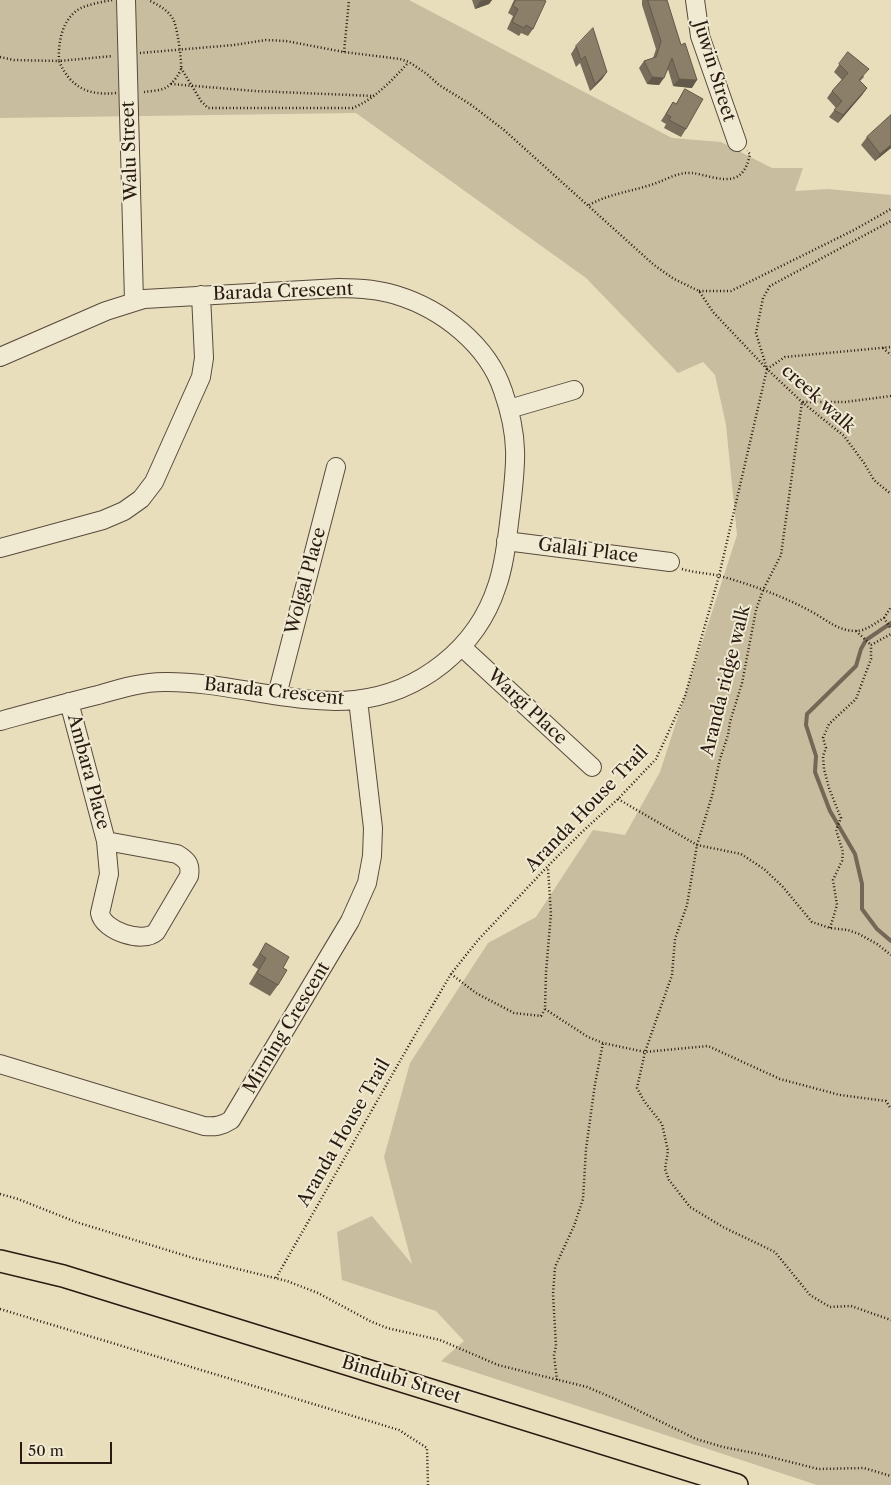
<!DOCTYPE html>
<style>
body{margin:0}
#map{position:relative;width:891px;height:1485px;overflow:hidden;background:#e8debc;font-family:"Libre Caslon Text",serif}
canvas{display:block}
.scale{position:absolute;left:20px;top:1442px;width:92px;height:22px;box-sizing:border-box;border:2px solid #291911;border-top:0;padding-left:6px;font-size:15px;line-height:18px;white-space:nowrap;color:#291911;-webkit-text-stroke:4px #f0ead3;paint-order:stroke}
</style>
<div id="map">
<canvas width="891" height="1485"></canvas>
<div class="scale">50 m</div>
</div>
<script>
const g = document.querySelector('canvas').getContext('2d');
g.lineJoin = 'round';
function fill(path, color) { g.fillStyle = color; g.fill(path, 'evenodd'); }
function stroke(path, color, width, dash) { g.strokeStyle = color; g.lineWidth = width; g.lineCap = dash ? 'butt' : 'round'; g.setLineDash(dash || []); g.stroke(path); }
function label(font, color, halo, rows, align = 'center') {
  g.font = font + ' "Libre Caslon Text",serif'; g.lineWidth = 4; g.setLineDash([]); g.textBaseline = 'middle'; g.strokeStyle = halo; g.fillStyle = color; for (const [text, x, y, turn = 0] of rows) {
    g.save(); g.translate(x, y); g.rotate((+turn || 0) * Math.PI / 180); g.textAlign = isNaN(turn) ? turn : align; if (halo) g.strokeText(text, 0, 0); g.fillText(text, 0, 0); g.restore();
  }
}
fill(new Path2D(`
 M0,0H409L672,138L721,142L772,168H803L795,191L828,189L891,195V1485H817L441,1361L464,1341L436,1311L342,1280L337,1232L372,1216L412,1264L384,1157L410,1063L488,943L536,917L593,830L625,835L660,772L737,535L726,425L715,375L703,362L678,373L586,278L356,113L0,118Z`), '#c8bd9f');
stroke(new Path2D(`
 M891,623L866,640L861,649L856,666L807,714L806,725L816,756L815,772L830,811L855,854L862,884V909L877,929L891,941`), '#756755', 4);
const minor = new Path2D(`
 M126,0L134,301
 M695,0L700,36L737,142
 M0,357L106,311L144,299L339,288C358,288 377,289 396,295C442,309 488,345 503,391C520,439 516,466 510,515C507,538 505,563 497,586C477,648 420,693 355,700C294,706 226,681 164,682C141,682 119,689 98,695C65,703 33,712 0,721
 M509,409L574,390
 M506,541L670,562
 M0,548L103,520L124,511L141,499L154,482L201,377L204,358L201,295
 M462,647L592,767
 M277,695L336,467
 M69,702L106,841L177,854C187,860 191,864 189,876L156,932C143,944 103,931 100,913L109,874L106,841
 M0,1064L204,1126C215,1127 222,1126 231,1120L350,921L367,883L372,856L373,828L358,700`);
const major = new Path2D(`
 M0,1261L63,1276L737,1485`);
stroke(minor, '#594a3c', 20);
stroke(major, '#291911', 24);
stroke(new Path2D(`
 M112,0C102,2 90,4 81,8C62,18 58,42 59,61L113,56
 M344,52L349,0
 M140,53L234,45L266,40L286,41L344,52L400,59L409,62L427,74L439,85L470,104L504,130L654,265L674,279L699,291L713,312L767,369L802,402L844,436L864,463L874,480L891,494
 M0,57L14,60L59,61C70,87 88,96 116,93
 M181,68L201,101L208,108H353C376,98 391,81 408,63
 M171,84L255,91L374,96
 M144,92C151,91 160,91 167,87C172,84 179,75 181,69C182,61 177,25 173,19C168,10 157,4 148,0
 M589,205C610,193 636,191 659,182C669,178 679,172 692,173C703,174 722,182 734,178C744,175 748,164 750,154L747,151
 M699,291H731L854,230L891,209
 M883,348L891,355
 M767,369L785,357L891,347
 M891,396L845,402H802L781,555L763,590L756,610L742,683L730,722L728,735L720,759L712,796L697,845L687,905L675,939L672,975L645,1052L637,1088L644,1101L662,1124L668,1151L665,1169L669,1180L690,1207L723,1227L775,1252L810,1295L830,1307L851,1306L891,1320
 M682,569C695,573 708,573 720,576C753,585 785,597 814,613C828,621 839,631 856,631C866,631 875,623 884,618L891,629
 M884,618L891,607
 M856,631L871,645
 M871,645L891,634
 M618,799L697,845L741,854L764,869L783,887L812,922L830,928L848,930L859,934L877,944L891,955
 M830,928L837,905L833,880L842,861L843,852L836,830L841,818L829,788L824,769L823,756L826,748L823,738L829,724L856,699L871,659V645
 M451,974L476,993L514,1013L541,1016L545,1009L546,972L551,914L548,868
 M545,1009L588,1037L603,1043L645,1052L708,1046L780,1079L840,1095L886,1101L891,1109
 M0,1194L18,1199L76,1222L193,1258L287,1281L318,1293L370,1321L387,1328L440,1340L498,1365L587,1387L613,1398L696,1439L723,1447L759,1454L818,1469L864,1468L891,1476
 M276,1278L408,1047L451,974L478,940L548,866L582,832L618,799L656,759L664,742L685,696L719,576L767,369L756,333L763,298L770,286L891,221
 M0,1309L399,1430L427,1448L428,1485
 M557,1380L554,1355L556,1346L553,1294L555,1267L574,1226L583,1199L586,1149L595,1084L603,1043`), '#291911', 2.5, [1, 2.5]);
stroke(minor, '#f0ead3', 18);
stroke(major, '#e8debc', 21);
fill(new Path2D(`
 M472,0H492L489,4L475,9Z
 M514,0H544L533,29L528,36L521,33L519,36L507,29L513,16L508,13Z
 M642,0H667L692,88L673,86L668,69L659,85L647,84L639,68L644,61L653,58L656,49L642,5Z
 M576,46L607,72L602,79L590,91L580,63L576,67L571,54Z
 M848,52L864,77L860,81L867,88L862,95L838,123L829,117L836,108L827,98L832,91L842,80L834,72Z
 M685,89L686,129L681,137L664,128L666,124L661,121L673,102L676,104Z
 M891,115V148L875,161L861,145L867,137Z
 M266,943L283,968L278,985L270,996L249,984L258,969L252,965Z`), '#786d5b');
fill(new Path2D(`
 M484,0H492L489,4L475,9L480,1Z
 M607,72L602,79L590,91L595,84Z
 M652,77L664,78L659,85L647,84Z
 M679,79L697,80L692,88L673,86Z
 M867,88L862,95L838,123L843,115Z
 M891,145V148L875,161L880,154Z`), '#62594a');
const building = new Path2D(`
 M516,0H544L546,1L533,29L526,25L524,28L512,22L518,9L513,6Z
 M648,0H667L681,45L685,43L697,80L679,79L672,58L664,78L652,77L644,61L656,57L661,42Z
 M593,28L607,72L595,84L585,56L581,60L576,46Z
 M848,52L869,69L859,80L867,88L843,115L834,110L842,101L832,91L848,73L839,64Z
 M685,89L703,99L686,129L669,120L671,117L666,114L673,102L676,104Z
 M891,115V145L880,154L867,137Z
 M266,943L289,957L283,968L287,970L278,985L257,973L266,958L260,954Z`);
fill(building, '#8c7f6a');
stroke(building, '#62594a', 1);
label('18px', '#291911', '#f0ead3', [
 ["Juwin Street",714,71,73],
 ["Walu Street",130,151,-92],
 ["Barada Crescent",283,292,-2],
 ["creek walk",818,399,42],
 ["Galali Place",588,551,7],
 ["Wolgal Place",306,581,-75],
 ["Aranda ridge walk",726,681,-76],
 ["Barada Crescent",274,692,6],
 ["Wargi Place",527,707,43],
 ["Ambara Place",88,772,75],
 ["Aranda House Trail",587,809,-46],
 ["Mirning Crescent",287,1028,-59],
 ["Aranda House Trail",344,1133,-60],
 ["Bindubi Street",401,1380,17]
]);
</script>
